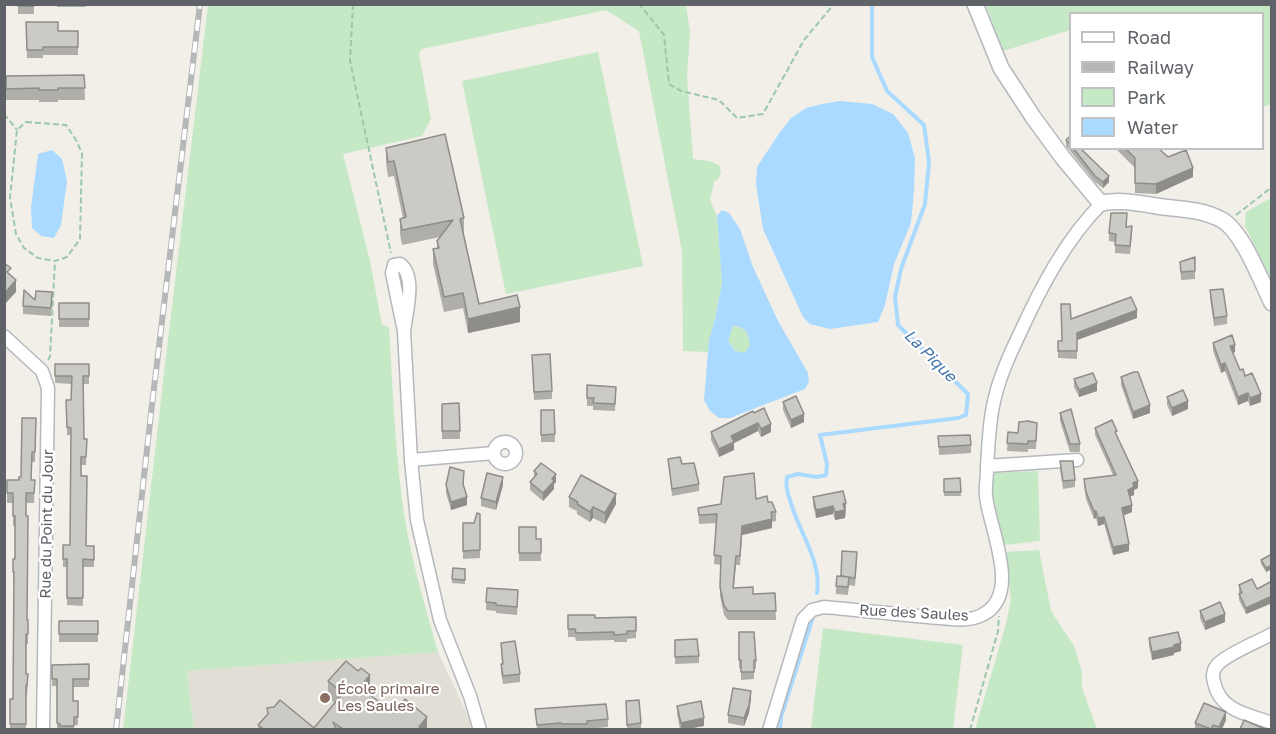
<!DOCTYPE html>
<meta charset="utf-8">
<style>
body{margin:0}
#map{position:relative;width:1276px;height:734px;overflow:hidden;background:#f1efe8;font-family:"Golos Text",sans-serif}
canvas{display:block}
.frame{position:absolute;inset:0;border:6px solid #5f6368;pointer-events:none}
.legend{position:absolute;left:1069px;top:12px;width:195px;height:138px;box-sizing:border-box;background:#fff;border:2px solid #bfc1c3;margin:0;padding:8px 10px;list-style:none;font-size:18px;color:#5f6368}
.legend li{display:flex;align-items:center;gap:12px;height:30px}
.legend b{width:30px;border:2px solid #bfc1c3}
</style>
<div id="map">
<canvas width="1276" height="734"></canvas>
<div class="frame"></div>
<ul class="legend">
<li><b style="height:8px;background:#fff"></b>Road</li>
<li><b style="height:8px;background:#b6b7b8"></b>Railway</li>
<li><b style="height:16px;background:#c5e8c5"></b>Park</li>
<li><b style="height:16px;background:#aadaff"></b>Water</li>
</ul>
</div>
<script>
const g = document.querySelector('canvas').getContext('2d');
g.lineJoin = 'round';
function fill(path, color) { g.fillStyle = color; g.fill(path, 'evenodd'); }
function stroke(path, color, width, dash) { g.strokeStyle = color; g.lineWidth = width; g.lineCap = dash ? 'butt' : 'round'; g.setLineDash(dash || []); g.stroke(path); }
function label(font, color, halo, rows, align = 'center') {
  g.font = font + ' "Golos Text",sans-serif'; g.lineWidth = 4.5; g.setLineDash([]); g.textBaseline = 'middle'; g.strokeStyle = halo; g.fillStyle = color; for (const [text, x, y, turn = 0] of rows) {
    g.save(); g.translate(x, y); g.rotate((+turn || 0) * Math.PI / 180); g.textAlign = isNaN(turn) ? turn : align; if (halo) g.strokeText(text, 0, 0); g.fillText(text, 0, 0); g.restore();
  }
}
fill(new Path2D(`
 M438,652L472,725L471,729H194L187,671Z`), '#e1ded6');
fill(new Path2D(`
 M208,5H686L690,32L687,76L693,159L709,161L719,165L721,171L719,178L714,182L710,200L717,216L722,283L715,319L709,340L708,352L683,351L682,251L639,31L606,10L422,49L419,54L431,119L422,136L343,154L370,261L382,325L389,327C393,391 395,456 405,519C412,564 426,608 438,652L187,671L194,729L123,730L165,365Z
 M986,5H1271V104L1263,107L1262,14H1070V30L1003,51Z
 M598,52L643,266L506,294L462,81Z
 M1271,198L1272,279H1271L1245,226L1246,212Z
 M733,326C747,328 748,332 750,345L745,353L735,351L728,341Z
 M1038,471L1040,541L1004,545L991,485L992,473Z
 M1039,550L1051,611L1074,646L1082,672V688L1097,729L975,730L1006,624L1011,600L1005,552Z
 M823,628L963,645L953,729H811Z`), '#c5e8c5');
fill(new Path2D(`
 M840,101L872,104L893,114L908,133L915,158L914,190L911,223L894,264L885,305L878,322L830,329L810,324L803,317L763,229L756,184L757,167L778,135L791,118L806,108L822,104Z
 M52,150L62,159L67,181L61,225L54,238L41,236L32,228L31,207L38,154Z
 M722,210L729,213L740,229L753,267L778,321L808,373L809,382L805,389L740,414L731,418H719L710,411L704,400L709,340L715,319L722,283L717,216ZM733,326C747,327 748,333 750,345L745,353L735,351L728,341Z`), '#aadaff');
stroke(new Path2D(`
 M817,593C822,560 798,531 790,500C787,492 785,485 787,477L798,474L817,477L826,475L827,464L820,435L958,418L966,415L968,394L898,325L895,297L901,269L925,204L929,162L924,125L887,91L872,57V4
 M780,730L781,717L813,617`), '#aadaff', 4);
const minor = new Path2D(`
 M404,331C406,313 417,276 400,264L394,265L392,273L404,331L411,460L417,520L440,620L470,696L480,730
 M4,336L42,371L48,388L43,730
 M494 453a11 11 0 1 1 22 0a11 11 0 1 1-22 0Z
 M411,460L494,453
 M987,466L1077,460
 M1272,634C1257,642 1229,653 1218,664C1213,669 1212,676 1214,682C1220,711 1247,714 1272,723
 M769,730L803,619L812,610L824,607C859,610 893,614 928,617C945,618 967,623 982,615C1023,595 989,528 986,496C985,488 987,478 987,469C988,448 989,426 993,406C998,380 1009,356 1020,333C1041,287 1066,239 1102,203`);
const tertiary = new Path2D(`
 M975,4L1001,68L1033,117L1063,158L1097,199L1102,203C1122,199 1143,204 1163,207C1182,209 1204,210 1222,220C1243,232 1261,281 1272,303`);
stroke(minor, '#b5b8bc', 15);
stroke(tertiary, '#b5b8bc', 18);
stroke(new Path2D(`
 M353,4L350,61L391,253
 M638,4L641,6L664,35L669,84L681,91L719,100L737,118L763,114L804,40L834,4
 M4,114L17,130
 M26,122L66,125L76,140L82,153L80,239L67,257L55,261L38,258L24,248L16,234L10,198L17,130Z
 M1236,215L1272,187
 M48,360L50,356L55,261
 M970,730L998,631L999,616`), '#9cc7a9', 2, [6, 3]);
stroke(minor, '#fff', 12);
stroke(tertiary, '#fff', 15);
const rail = new Path2D(`
 M116,730L151,413L200,4`);
stroke(rail, '#b6b7b8', 6);
stroke(rail, '#fff', 4, [11]);
fill(new Path2D(`
 M18,4H34V14H18Z
 M57,4H86V7H57Z
 M26,22L58,31H78V55H43V58H27Z
 M84,75L85,100H58V102H39V100H6V76Z
 M1071,139V148H1080L1109,182L1103,188L1095,182L1066,146V140Z
 M386,148L464,218V233H463L479,304L520,322L468,333L463,308L444,312L433,264V249H437V241L440,237L402,245L400,234V219L403,218L394,176L388,177L386,163Z
 M1115,148H1158L1193,177L1156,194L1135,193V168Z
 M1127,227L1132,234L1130,254L1115,253V242L1109,241V233Z
 M1180,262L1195,271V279L1181,280Z
 M1210,290L1227,316V324L1214,326L1210,298Z
 M35,300H52L51,316L23,314V306Z
 M59,303H89V327H59Z
 M1137,318L1077,340V359L1058,358V341H1062L1071,319Z
 M1213,343L1235,352L1233,353L1240,370L1245,376L1261,402L1250,406L1248,401L1238,405L1225,371L1221,373L1213,351Z
 M532,355L552,391V399L534,400Z
 M55,364H89V384H83L84,439H87L86,465H81V476L86,546H94V567H83V606L67,605V567H63V545H70L71,435H67L66,400H71L72,384L55,383Z
 M1121,377L1150,413L1133,419L1121,385Z
 M1074,379L1097,391L1079,397L1074,387Z
 M616,387L615,411L593,410V406H587V398Z
 M1167,397L1188,409L1172,416L1167,405Z
 M783,402L804,422L791,428L783,410Z
 M459,403L460,439H442V404Z
 M541,410H554L555,442H541Z
 M753,411L771,432L761,437L758,431L734,443V450L719,457L711,440V432Z
 M1060,413L1080,444V452H1070L1060,421Z
 M36,418L35,462H32L31,480H35L34,503H26L27,620L28,630V644H26V674L28,684L27,695H26V729H10V699H13L14,582H13V572L15,559V526H13V503H7V480H19L21,477Z
 M1095,428L1117,436L1138,488L1134,490V495L1130,497L1132,512L1124,515L1129,551L1113,555L1104,524L1098,526L1096,518L1094,519L1086,499L1084,486V479L1113,475L1095,435Z
 M1037,431L1036,449H1028V452L1007,451L1008,432L1018,433Z
 M938,436L971,445V453L939,455Z
 M668,459L699,484V491L672,496Z
 M1060,461L1075,480V487L1063,489L1060,469Z
 M534,471L556,482L554,484V489L543,501L530,490V482L534,477Z
 M960,478L961,496H944V479Z
 M464,479V486L467,505L451,510L446,493V485Z
 M503,485L496,510L481,506V498Z
 M569,497L616,504L605,524L593,518L590,522L577,514V511L569,507Z
 M813,497L846,511L845,518L835,520L833,514L816,518L813,505Z
 M756,499L768,502L776,512V521L772,522V528L742,535L740,565H736L734,588L753,594L775,593L776,620H728L724,615L720,596L721,565L714,564L716,523L699,524L698,508Z
 M480,514V558L463,559V523H474Z
 M519,527L536,539H541V561H519Z
 M1272,554V569L1266,572L1261,564V560Z
 M857,560L855,586L849,585L848,595L836,594V586L841,576Z
 M453,568L465,569V584L452,583Z
 M1272,581V603L1246,614L1239,600V585L1257,589Z
 M518,598L517,615L496,613V611L486,610V602Z
 M1200,611L1225,622L1205,630L1200,618Z
 M568,615L595,618L636,617V638L627,639V642H614V640L576,641L575,637H568Z
 M59,621H98V642H59Z
 M739,632L756,661V669L754,668V679L741,680V668H739Z
 M1149,638L1181,651L1174,653V655L1152,660L1149,646Z
 M675,640L699,656V663L675,664Z
 M501,643L520,674V682L503,684L501,672V664H502Z
 M89,664V687H73V701H78V725H74V729H57V686H52V665Z
 M328,681L370,691L368,693L393,713L427,729H258V725L267,715V708L314,728L335,703L328,697Z
 M751,699L749,713L744,726L728,723V715Z
 M677,706L704,726L687,729H680L677,714Z
 M535,709L608,719V727L587,729H537Z
 M626,709L641,723V729H627Z
 M1226,720L1222,729H1195V723Z`), '#afaea9');
fill(new Path2D(`
 M1193,168V177L1156,194V184Z
 M1109,176V182L1103,188V182Z
 M16,280V292L4,305V294Z
 M520,307V322L468,333V319Z
 M1137,310V318L1077,340V333Z
 M1235,345V352L1230,354V346Z
 M1225,363V371L1221,373V365Z
 M1097,383V391L1079,397V390Z
 M1248,393V401L1238,405V397Z
 M1261,394V402L1250,406V398Z
 M1188,401V409L1172,416V408Z
 M1150,405V413L1133,419V412Z
 M804,414V422L791,428V420Z
 M758,423V431L734,443V450L719,457V449L731,436Z
 M771,424V432L761,437V429Z
 M556,474V482L554,484V489L543,501V493Z
 M503,477V485L496,510V502Z
 M1138,481V488L1134,490V495L1128,497V490L1133,483Z
 M616,494V504L605,524V513Z
 M467,497V505L451,510V502Z
 M846,503L845,518L835,520V512L843,504Z
 M1132,505V512L1122,516V508Z
 M833,506V514L816,518V510Z
 M593,507V518L590,522V512Z
 M1094,511H1096V518L1094,519Z
 M1104,517V524L1098,526V518Z
 M772,519V528L742,535L740,565L742,526Z
 M1129,544V551L1113,555V547Z
 M1272,565V569L1266,572V568Z
 M1272,596V603L1246,614V608Z
 M1225,614V622L1205,630V622Z
 M1181,643V651L1174,653V655L1152,660V652Z
 M370,675V691L360,702V687Z
 M751,691V699L749,713L744,726V718Z
 M1226,712V720L1222,729H1219V727Z
 M427,717V729H419V727Z
 M704,718V726L687,729H681V723Z`), '#8f8d8a');
const building = new Path2D(`
 M18,4H34V6H18Z
 M26,22H58V31H78V47H43V50H27Z
 M84,75L85,88H58V90H39V88L6,89V76Z
 M445,134L464,218L460,219L479,304L517,295L520,307L468,319L463,293L444,297L433,249L439,248L437,241L453,220L402,230L400,219L406,217L394,161L388,162L386,148Z
 M1069,137L1071,139V145L1066,140Z
 M1073,148H1080L1109,176L1103,182L1095,176Z
 M1125,148H1158L1168,157L1186,150L1193,168L1156,184L1135,183V158Z
 M1111,213H1127L1126,227L1132,226L1130,246L1115,245L1116,234L1109,233Z
 M1195,257V271L1181,272L1180,262Z
 M4,263L11,268L7,272L16,280L4,294Z
 M1223,289L1227,316L1214,318L1210,290Z
 M24,290L35,300L36,291L52,292L51,308L23,306Z
 M1131,297L1137,310L1077,333V351H1058V341H1062L1061,304H1070L1071,319Z
 M59,303H89V319H59Z
 M1232,335L1235,345L1230,346L1240,370L1243,369L1245,376L1252,373L1261,394L1250,398L1248,393L1238,397L1225,363L1221,365L1213,343Z
 M550,354L552,391L534,392L532,355Z
 M55,364H89V376H83L84,439H87L86,457H81V476H87L86,546H94V560L83,559V598H67V559H63V545H70L71,428L67,427L66,400H71L72,376H55Z
 M1134,372H1138L1150,405L1133,412L1121,377Z
 M1093,373L1097,383L1079,390L1074,379Z
 M587,385L616,387L615,404L593,403L594,398H587Z
 M1183,390L1188,401L1172,408L1167,397Z
 M796,396L804,414L791,420L783,402Z
 M459,403L460,431H442V404Z
 M764,408L771,424L761,429L758,423L731,436L734,442L719,449L711,432L753,411L754,413Z
 M1071,409L1080,444H1070L1060,413Z
 M541,410H554L555,434L541,435Z
 M22,418H36L35,452H32L31,480H35L34,493H26V516H28L27,620H28V634H26V674H28L27,685H26V724H10V699H13L14,572H13V559H15V516H13V493H7V480H19V477H21Z
 M1112,420L1117,431L1115,432L1138,481L1133,483L1134,487L1128,490L1132,505L1122,508L1129,544L1113,547L1104,517L1098,518L1096,511H1094L1086,492L1084,479L1116,475L1095,428Z
 M1028,421L1037,423L1036,441H1028V444L1007,443L1008,432L1018,433L1019,422Z
 M970,435L971,445L939,447L938,436Z
 M680,457L682,464L694,463L699,484L672,489L668,459Z
 M1060,461H1073L1075,480L1063,481Z
 M541,463L556,474L552,479L554,481L543,493L530,482L537,474L534,471Z
 M450,467L464,471L463,484L467,497L451,502L446,485Z
 M487,473L503,477L496,502L481,498Z
 M754,473L756,499L767,496L768,502H772L776,512H771L772,519L742,526L740,556H736L733,588L753,587V594L775,593L776,611H728L724,606L720,587L721,556L714,555L717,514L699,515L698,508L721,504L724,477Z
 M581,475L616,494L605,513L593,507L590,512L577,504L578,502L569,497Z
 M960,478L961,492H944V479Z
 M843,491L846,503L843,504L845,510L835,512L833,506L816,510L813,497Z
 M477,513L480,514V550L463,551V523H474Z
 M519,527H536V539H541V553H519Z
 M842,551L857,552L855,578L841,576Z
 M1272,554V565L1266,568L1261,560Z
 M453,568L465,569V580L452,579Z
 M837,576L849,577L848,587L836,586Z
 M1252,579L1257,589L1272,581V596L1246,608L1239,594L1242,593L1239,585Z
 M487,588L518,590L517,607L496,605V603L486,602Z
 M1220,602L1225,614L1205,622L1200,611Z
 M568,615H595V618L636,617V631H627V634L614,635V632L576,633L575,629H568Z
 M59,621H98V634H59Z
 M739,632H754L756,661L754,660V672H741V660H739Z
 M1178,632L1181,643L1174,645V647L1152,652L1149,638Z
 M697,639L699,656L675,657V640Z
 M515,641L520,674L503,676L501,664H503L501,643Z
 M346,661L358,671L361,668L370,675L360,687L393,713L405,699L427,717L419,727L422,729H343L333,722L336,729H264L258,725L268,714L267,708L274,707L280,700L314,728L343,693L328,681Z
 M89,664V679H73V701H78V717H74V726H60V724L57,723V679H52V665Z
 M733,688L751,691L749,705L744,718L728,715Z
 M639,700L641,723L627,725L626,701Z
 M701,701L704,718L681,723L677,706Z
 M1204,703L1226,712L1219,727L1213,725L1211,729L1195,723Z
 M606,704L608,719L587,721V724H562L561,723L537,725L535,709Z
 M1244,720L1265,729H1240Z`);
fill(building, '#cccac5');
stroke(building, '#8f8d8a', 1.5);
for (const [x, y, r, color] of [
 [325,698,6,"#8d6e63"]
]) { const dot = new Path2D(); dot.arc(x, y, r, 0, 2 * Math.PI); g.fillStyle = color; g.fill(dot); stroke(dot, '#fff', 2); }
label('15px', '#5f6368', '#fff', [
 ["Rue du Point du Jour",47,524,-89],
 ["Rue des Saules",914,613,3]
]);
label('15px', '#785e54', '#fff', [
 ["École primaire",337,689],
 ["Les Saules",337,706]
], 'left');
label('italic 16px', '#4174aa', '#fff', [
 ["La Pique",930,356,45]
]);
</script>
